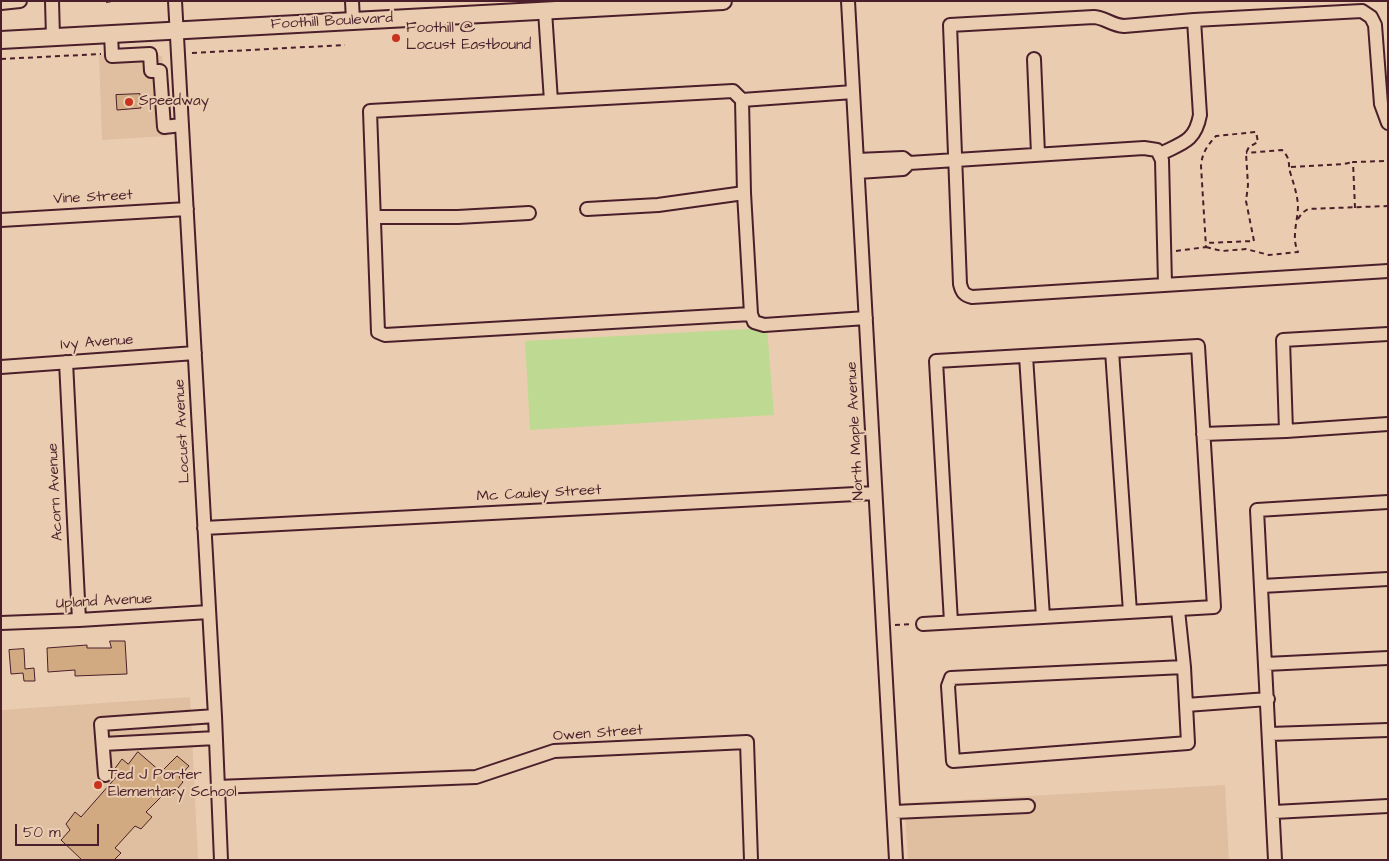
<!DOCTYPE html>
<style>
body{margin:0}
#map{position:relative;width:1389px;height:861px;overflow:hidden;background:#eacdb0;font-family:"Architects Daughter",sans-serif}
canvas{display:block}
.frame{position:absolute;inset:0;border:2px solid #4a1f2b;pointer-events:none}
.scale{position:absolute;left:15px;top:824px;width:84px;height:22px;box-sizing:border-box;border:2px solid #4a1f2b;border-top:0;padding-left:6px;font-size:15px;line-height:18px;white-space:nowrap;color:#4a1f2b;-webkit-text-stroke:4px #eacdb0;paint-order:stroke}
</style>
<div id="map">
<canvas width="1389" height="861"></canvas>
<div class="frame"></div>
<div class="scale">50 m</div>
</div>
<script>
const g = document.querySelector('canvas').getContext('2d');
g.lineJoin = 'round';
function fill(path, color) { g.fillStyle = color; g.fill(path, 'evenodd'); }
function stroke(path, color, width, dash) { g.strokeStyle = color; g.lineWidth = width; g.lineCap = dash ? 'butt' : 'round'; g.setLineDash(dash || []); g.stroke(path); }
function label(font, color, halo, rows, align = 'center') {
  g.font = font + ' "Architects Daughter",sans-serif'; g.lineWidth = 4; g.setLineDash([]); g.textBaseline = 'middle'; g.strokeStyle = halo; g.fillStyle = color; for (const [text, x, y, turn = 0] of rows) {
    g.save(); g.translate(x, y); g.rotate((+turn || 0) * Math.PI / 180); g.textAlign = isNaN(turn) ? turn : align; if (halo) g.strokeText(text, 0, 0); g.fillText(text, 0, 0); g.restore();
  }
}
fill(new Path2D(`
 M152,53L162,56L167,136L102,140L99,55Z
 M190,697L198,860H1V710Z
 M1225,785L1229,860H908L904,803Z`), '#dfbfa0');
fill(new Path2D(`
 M767,328L774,415L530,430L525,341Z`), '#beda92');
const building = new Path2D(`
 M140,94L141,108L117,110L116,95Z
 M110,641H125L127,674L75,676V670L48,672L47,648L87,645V648H111Z
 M24,649L25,669L34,668L35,681H24L23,673L11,674L9,650Z
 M138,752L161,772L177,756L189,766L179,777L183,782L173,794L168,790L146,812L152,817L141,829L135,826L115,848L121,853L114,860H82L61,840L70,830L66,824L75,812L81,817L118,775L113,771L122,759L128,764Z`);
fill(building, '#d1aa82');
stroke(building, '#4a1f2b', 1);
const minor = new Path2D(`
 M52,1L53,37
 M175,1L215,716L221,860
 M352,1L353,21
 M848,1L896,860
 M1,3L20,1
 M545,11L551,101
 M111,34L112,56L150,54L151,71H160L164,127L182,125
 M1034,59L1038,154
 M742,100L744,193
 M1388,123L1381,104L1375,25L1371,17L1362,11L1194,20L1124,26C1111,25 1106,18 1094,17L950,25L960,284C962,292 964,295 972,297L1388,271
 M1160,154C1182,143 1195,142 1200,115L1194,20
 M857,160L903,158L909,163
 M858,172L903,169L909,163L1144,148L1157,150L1162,160L1165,284
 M587,209L658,205L744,193L751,314L754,322L764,325L866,318
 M374,217H458L529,213
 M1,220L187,209
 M751,314L385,335L378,332L370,111L733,91L742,100L853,92
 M1112,351L1130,612
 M1026,356L1043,617
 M66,362L79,620
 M1,367L195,353
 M1286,431L1283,340L1388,334
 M1203,434L1286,431L1388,424
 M204,528L875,493
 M1262,586L1388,579
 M1178,610L1184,667L1188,743L953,761L948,686L951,678L1184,667
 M1,623L79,620L209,612
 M923,624L1214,607L1198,346L936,361L951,622
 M1266,664L1388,658
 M1186,705L1268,699
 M1270,734L1388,730
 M103,744L216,738
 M105,775L101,724L215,716
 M217,787L476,777L554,751L747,742L751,860
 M894,812L1028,806
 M1274,812L1388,806
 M1275,860L1257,510L1388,502`);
const major = new Path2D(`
 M1,40L723,1`);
stroke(minor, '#4a1f2b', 16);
stroke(major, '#4a1f2b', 20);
stroke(new Path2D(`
 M106,2L112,1
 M192,53L345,45
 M1,59L101,54
 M1291,167L1344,164L1353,162
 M1355,208L1353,162L1388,161
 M1298,219L1302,213L1308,209L1388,206
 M1206,247L1222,251L1246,249L1269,255L1298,252C1291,237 1298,221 1298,205C1297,194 1294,185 1291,175C1287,164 1292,160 1282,150L1246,153
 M1176,251L1206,247L1201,166C1202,153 1207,146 1216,136L1256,132L1258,142L1249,147L1246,153L1248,185L1246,201L1254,241L1205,243
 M895,625L913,624`), '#4a1f2b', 2, [5, 4]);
stroke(minor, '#eacdb0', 12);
stroke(major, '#eacdb0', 16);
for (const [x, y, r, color] of [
 [396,38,5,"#c8321e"],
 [129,102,5,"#c8321e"],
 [98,785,5,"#c8321e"]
]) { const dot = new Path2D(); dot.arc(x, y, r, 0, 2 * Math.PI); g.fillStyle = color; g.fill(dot); stroke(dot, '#eacdb0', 2); }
label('15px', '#4a1f2b', '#eacdb0', [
 ["Foothill Boulevard",332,22,-3],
 ["Vine Street",93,198,-3],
 ["Ivy Avenue",97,343,-4],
 ["Locust Avenue",183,431,-93],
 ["North Maple Avenue",856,431,-93],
 ["Acorn Avenue",56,492,-93],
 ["Mc Cauley Street",539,494,-3],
 ["Upland Avenue",104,602,-3],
 ["Owen Street",598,734,-4]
]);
label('15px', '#4a1f2b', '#eacdb0', [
 ["Foothill @",406,29],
 ["Locust Eastbound",406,46],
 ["Speedway",139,102],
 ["Ted J Porter",108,776],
 ["Elementary School",108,793]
], 'left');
</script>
